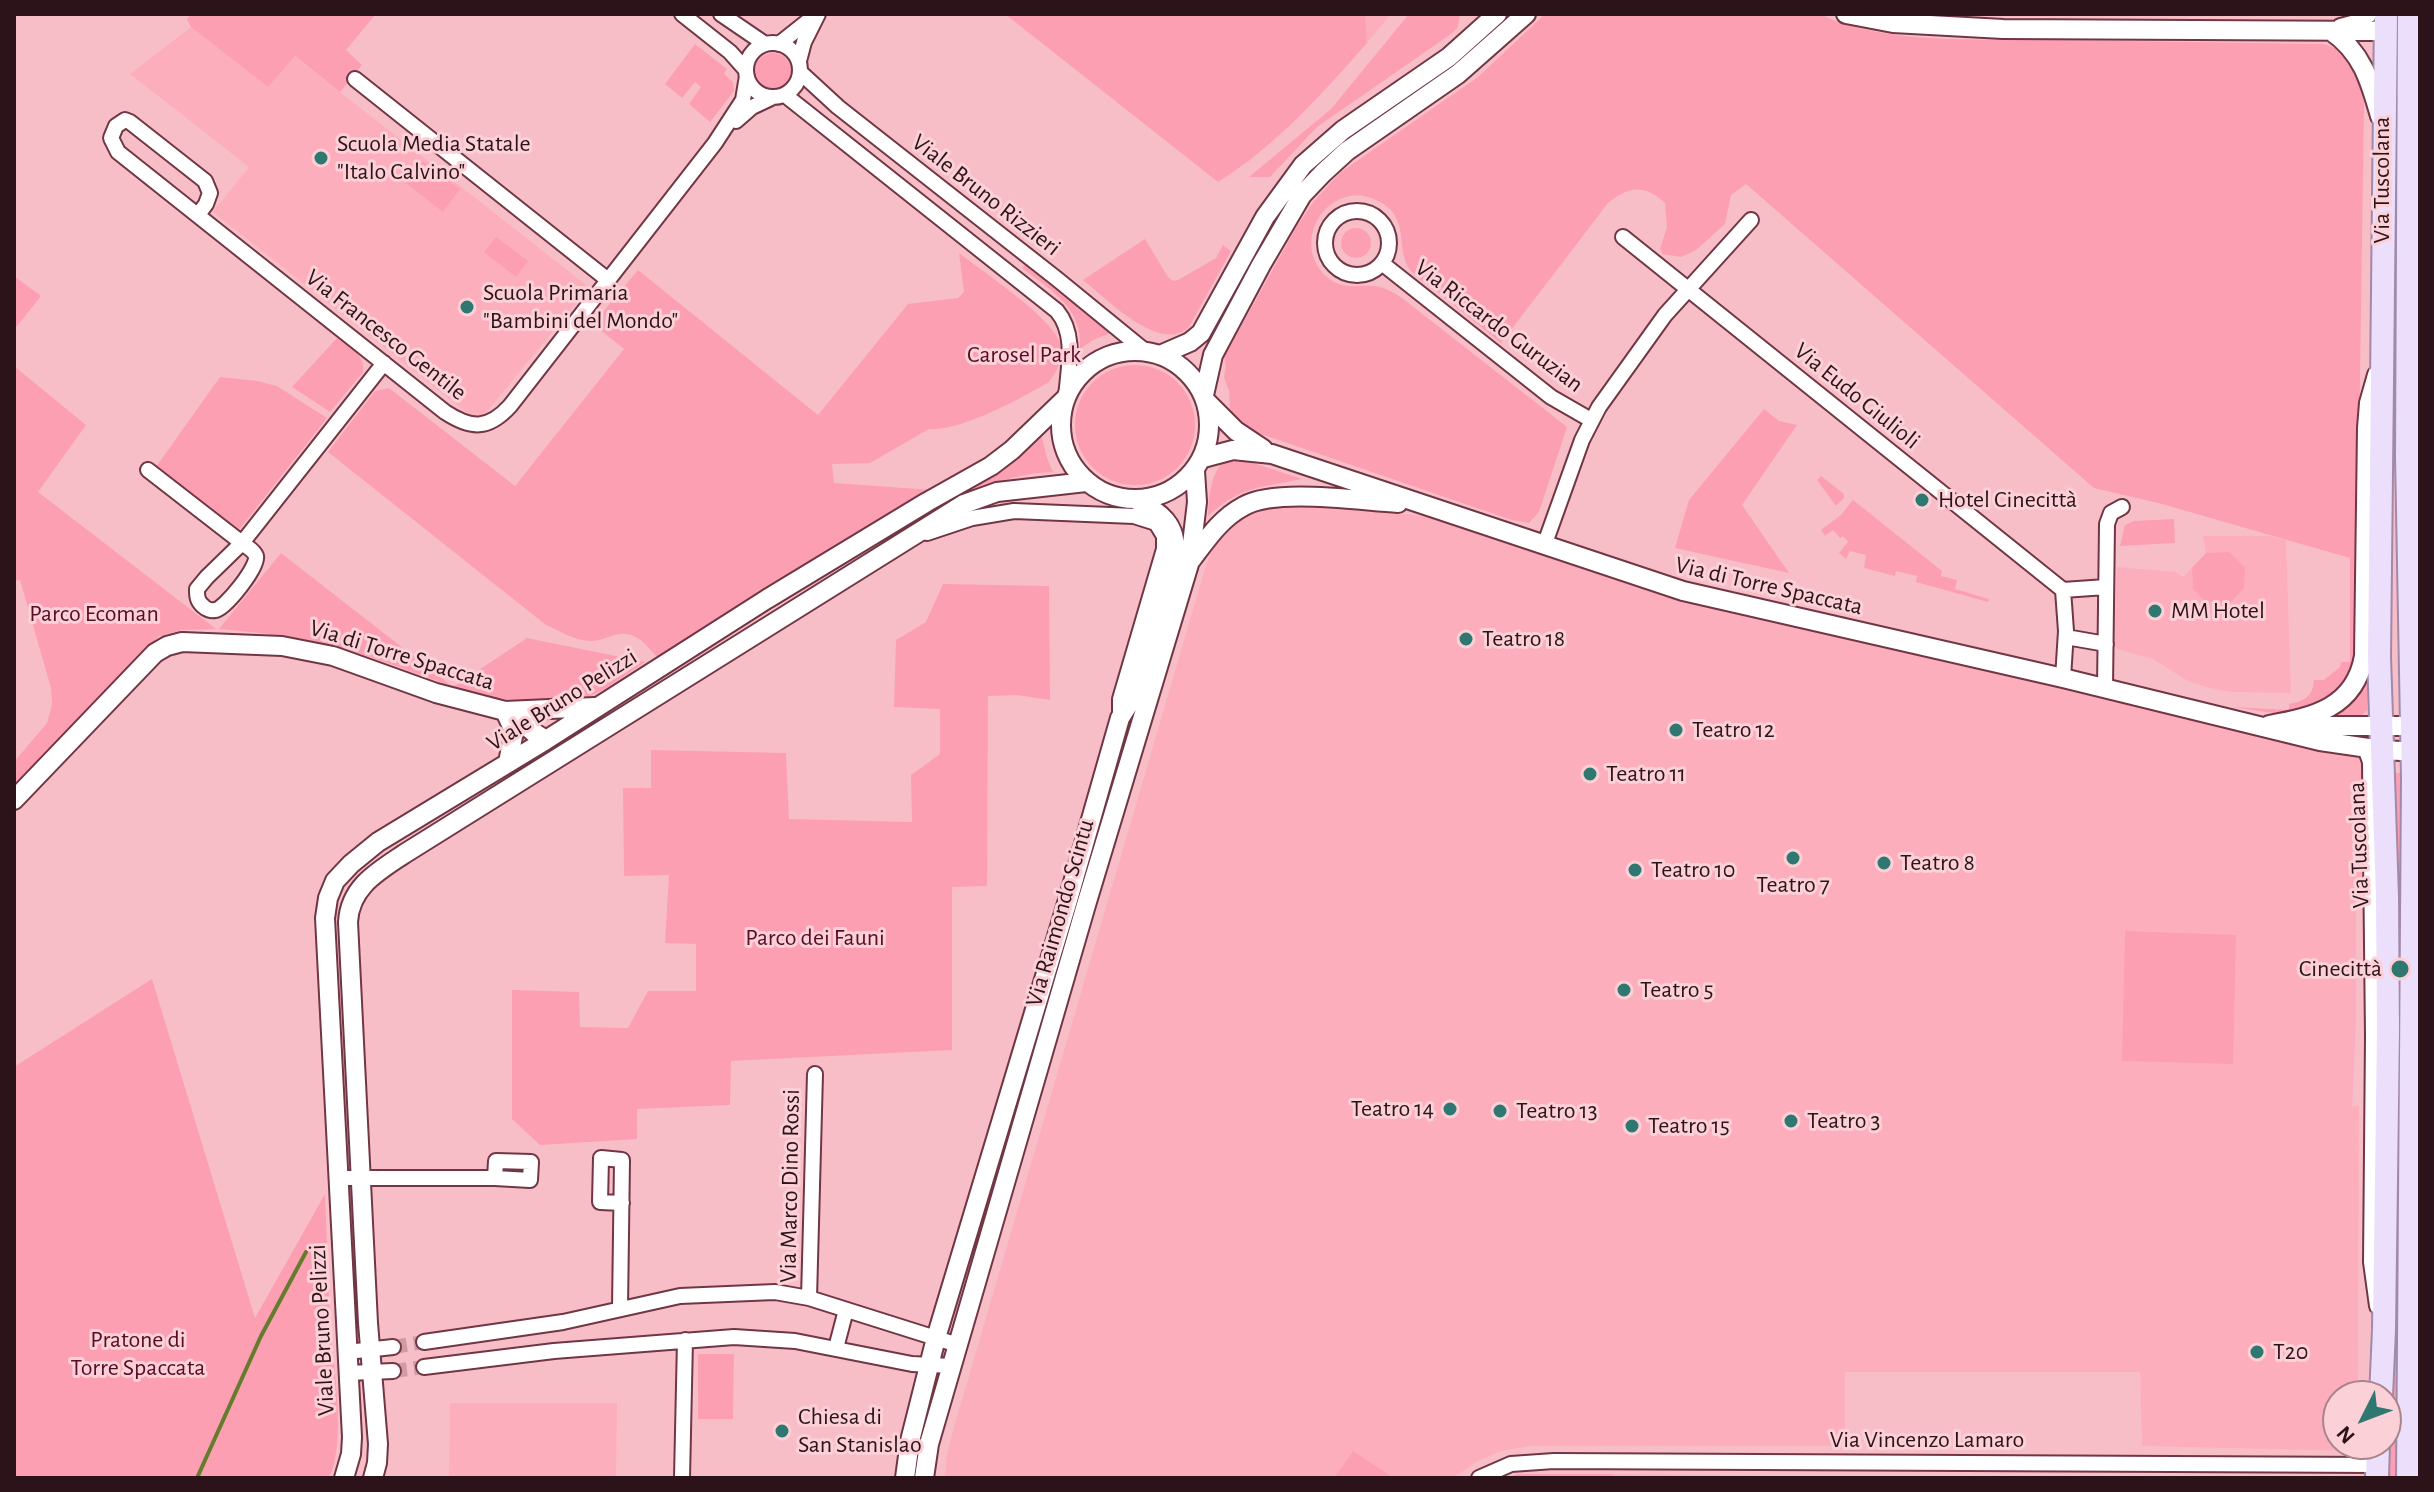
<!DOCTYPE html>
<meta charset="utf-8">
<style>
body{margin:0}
#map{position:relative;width:2434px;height:1492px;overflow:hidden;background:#f8bec8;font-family:"Alegreya Sans",sans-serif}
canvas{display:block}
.frame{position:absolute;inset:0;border:16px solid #2c1319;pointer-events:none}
.north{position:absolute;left:2322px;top:1380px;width:80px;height:80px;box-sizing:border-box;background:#fcd0d7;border:2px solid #a9848b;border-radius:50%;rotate:228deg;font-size:22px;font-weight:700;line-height:32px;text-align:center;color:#2c1319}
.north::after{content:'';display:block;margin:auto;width:28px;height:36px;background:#2f7771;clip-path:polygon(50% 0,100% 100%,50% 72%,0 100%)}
</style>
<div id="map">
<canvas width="2434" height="1492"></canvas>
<div class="frame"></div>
<div class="north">N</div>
</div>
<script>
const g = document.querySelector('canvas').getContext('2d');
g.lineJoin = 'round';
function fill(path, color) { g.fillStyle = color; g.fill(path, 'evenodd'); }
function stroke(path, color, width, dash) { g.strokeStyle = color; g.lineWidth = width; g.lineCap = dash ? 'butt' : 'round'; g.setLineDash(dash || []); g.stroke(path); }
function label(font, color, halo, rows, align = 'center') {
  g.font = font + ' "Alegreya Sans",sans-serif'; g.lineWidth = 6; g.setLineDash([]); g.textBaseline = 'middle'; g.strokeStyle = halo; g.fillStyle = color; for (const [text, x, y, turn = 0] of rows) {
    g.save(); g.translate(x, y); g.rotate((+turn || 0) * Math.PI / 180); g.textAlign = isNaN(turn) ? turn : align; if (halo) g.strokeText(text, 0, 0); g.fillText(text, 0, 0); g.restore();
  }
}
fill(new Path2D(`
 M1365,14H1391L1367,43Z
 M191,27L268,87L294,56L589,287L485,414L477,416L466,412L213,212L249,167L130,74Z
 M1280,504L1350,508L1423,516L1665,597L2364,759L2362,885L2356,886V1022L2352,1106H2359L2358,1396H2338V1444H2358V1451L2142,1446L2140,1372H1845V1446H1530L1501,1451L1476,1462L1453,1478H1394L1353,1451L1334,1478H945L947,1453L952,1434L1204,572L1212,549L1231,526L1249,512Z
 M2203,536H2270L2286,540L2291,693L2230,692L2206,687L2188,681L2153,659L2114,648L2117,567L2176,572L2183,577L2206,553Z
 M450,1403H617L616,1478H449Z
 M1517,1474H1613L1974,1478H1508Z`), '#fdaebc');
fill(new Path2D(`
 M191,14H376L346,50L362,65L340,92L295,56L268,87L191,27L187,19Z
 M1005,14H1365L1367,43C1321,95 1277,145 1218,182Z
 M1409,14H1460L1458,27L1451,34L1317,127L1270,177H1249L1331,109Z
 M1545,14H1820C1880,45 1986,39 2054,40C2143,41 2233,43 2322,44C2352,48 2360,78 2364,104L2356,654L2349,678L2334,698L2286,715L2232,707L2289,710V704C2304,701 2313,697 2314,680H2324L2340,667L2341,662H2350V558L2162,504L2094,488L1746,184L1731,195L1725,224L1696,250L1681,257L1663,254L1660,249L1667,227L1665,203C1644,184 1629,186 1608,203L1501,343C1479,325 1456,307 1434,289C1426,284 1416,277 1410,270C1394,247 1412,218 1378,201C1331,176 1287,241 1327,277C1342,290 1356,285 1374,286C1384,287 1393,292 1402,298L1567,427L1539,512L1529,523L1512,520L1258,433L1249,428L1230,411L1229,391L1224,377L1226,366L1224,357L1297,226L1314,201L1341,172L1478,77Z
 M695,44L727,69L724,74L733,82L734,91L710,122L689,104L701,87L695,82L682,98L665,84Z
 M755 71a18 18 0 1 1 36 0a18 18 0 1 1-36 0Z
 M423,161L460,189L443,212L406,183Z
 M1341 243a15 15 0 1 1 30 0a15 15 0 1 1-30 0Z
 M496,237L528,261L516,277L484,252Z
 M1145,239L1168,277L1173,281L1178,280L1216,258L1223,245L1231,251L1189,327C1160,355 1106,298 1083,280Z
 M959,253C982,271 1050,316 1059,341C1065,356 1058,370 1049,382C1022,398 959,432 929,429L870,463L832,464L834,483L933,490L657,657C647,646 637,632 620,634C609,635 601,642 589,641C574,640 560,631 546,625L328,452L375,391L389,388L515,486L624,349L593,324L638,270L818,415L908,304L958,298L964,292Z
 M1024,265H1025L1111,333L1093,340L1080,349C1083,309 1053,291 1023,269Z
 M14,276L41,296L14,330Z
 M2420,284V489L2418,290Z
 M337,338C349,347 366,355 363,372L330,412L292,387Z
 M1075 425a60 60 0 1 1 120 0a60 60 0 1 1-120 0Z
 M14,366L86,425L38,492L216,629L182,630L159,636L14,786V762L47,723L52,705L51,688L20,580L14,581Z
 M220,377L257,381L277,386L327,418L238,531L156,467Z
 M1764,409L1779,421L1797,425L1742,505L1789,573L1675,548L1689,500Z
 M1040,430L1047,458L1053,472C1010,474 975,488 939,511L936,510L937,507L996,474L1014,459Z
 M1234,458L1244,460L1302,479C1261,488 1241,485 1208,516C1209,495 1210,479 1222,462Z
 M1821,476L1844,494V498L1836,506L1817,480Z
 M1853,500L1942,571L1941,576L1957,580L1955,589L1989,599L1988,602L1916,582L1917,576L1896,571L1895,576L1864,568L1866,555L1850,551L1846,559L1839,553L1848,542L1843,536L1840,538L1833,530L1825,536L1821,530L1841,515Z
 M2174,519L2175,543L2120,546L2125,525L2134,521Z
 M2229,552L2245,568L2244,588L2230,603L2206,602L2193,589L2192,568L2206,553Z
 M281,553L453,687L527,638L645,662C623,676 601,695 576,701C566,703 555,702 545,702C476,703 416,670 351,651C308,638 264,633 219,629Z
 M943,584L1049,586L1050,700L1017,695L988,696L987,886L952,887V1050L731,1061L730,1105L637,1109V1139L540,1145L512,1119V990L579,992L580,1027L628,1028L648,991H696V944L665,943L669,875L624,876L623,788H651V750L786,753L789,819L912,822L911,775L940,754V709L894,707L896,640L926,622Z
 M2368,666L2367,710C2360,721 2344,716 2332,716Z
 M2394,773H2404L2403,937L2399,938Z
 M2125,931L2236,935L2233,1064L2122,1061Z
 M152,979L255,1318L325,1194C327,1237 328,1281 330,1324C333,1367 347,1440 329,1478H14V1067Z
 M2398,1126L2401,1127L2400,1253L2395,1252Z
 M2395,1296H2400L2397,1478H2386Z
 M698,1354H734L733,1419H698Z
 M1353,1451L1394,1478H1334Z
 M1517,1474H1613V1478H1507Z`), '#fd9fb2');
stroke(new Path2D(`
 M197,1478L261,1336L306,1252`), '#657b2d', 4);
stroke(new Path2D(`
 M393,1347L424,1342
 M393,1371L424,1367`), '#cf9ca5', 14, [14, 7]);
const minor = new Path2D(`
 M682,14L730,52L746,70
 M721,14L765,44
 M746 70a27 27 0 1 1 54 0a27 27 0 1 1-54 0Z
 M779,44L813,17
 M799,61L804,42L818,14
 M801,73L838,107L1057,279L1145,351
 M355,79L608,280
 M785,95L1057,311C1077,335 1068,369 1066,398
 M736,121L752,107L771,98
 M1325 243a32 32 0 1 1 64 0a32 32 0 1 1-64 0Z
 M198,215L206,204L210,193L205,181L130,122L125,120L116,126L111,138L118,152L445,412C471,429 488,430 510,406L715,143L743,100L747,76
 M1623,237L2063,590
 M1383,264L1551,397L1591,420
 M148,470L242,543L384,363
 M927,533L972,518L1014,511L1134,516L1156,523L1164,536V549L1120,699V718
 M242,543C247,547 254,550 256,556C259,566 225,609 215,610C211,611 206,609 203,606C197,601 197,596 197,589L207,577Z
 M1544,546L1582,440L1599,407L1665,315L1751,220
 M2063,590L2066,631L2063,678
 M2063,590L2106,587
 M2066,637L2106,644
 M2105,688L2107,524L2111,513L2122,507
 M2365,748L2370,762L2373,1036L2371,1262L2377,1306
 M496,1161L531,1162L530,1180L495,1178Z
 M338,1178H495
 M809,1298L815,1074
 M620,1308L622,1160L601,1158L600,1202L622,1203
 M424,1342L563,1322L680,1296L775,1292L809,1298L958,1345
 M836,1348L846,1310
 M347,1352L393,1347
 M424,1367L554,1351L734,1337L795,1341L912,1364L952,1366
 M348,1373L393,1371
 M682,1478L685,1340
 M1479,1478L1511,1464L1554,1461L2377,1465`);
const tertiary = new Path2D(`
 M1846,14L1893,23L2003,29L2386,31
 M2341,28L2356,24L2367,14
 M2331,31C2362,52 2370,81 2380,116
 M1061 425a74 74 0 1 1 148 0a74 74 0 1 1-148 0Z
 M1160,355L1190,342L1201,333L1265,217L1303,165L1343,130L1449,57L1497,14
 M1204,395L1213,355L1261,265L1302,195L1323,173L1347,151L1458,74L1526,14
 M1206,401L1236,431L1263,449
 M1203,458L1233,450L1272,454L1683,591L2063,678L2320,741L2382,750L2420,752
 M1192,559C1207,539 1221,518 1244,506C1277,488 1359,501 1398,503
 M505,711L595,707
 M505,711L514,731L508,763
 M2269,725C2313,717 2355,708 2364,656L2367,428L2369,403L2377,375
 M2297,726H2420
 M14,800L155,653L167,646L182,642L282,646L333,656L436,693L505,711L518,718L533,732L546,740
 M344,1478L351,1454L352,1437L325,918L328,898L335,881L351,864L378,842L546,740L767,599L927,502L991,466L1012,450L1066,398
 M373,1478L377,1463L378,1444L368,1323L348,922C350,887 377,872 404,854L964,504L997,492L1086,482
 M905,1478L910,1441L936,1338L1068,900L1120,718L1130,702L1144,658L1174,553C1178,525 1159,511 1136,500
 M924,1478L929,1444L1086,905L1190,561L1197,502L1195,471`);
const primary = new Path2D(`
 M2381,1396L2384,1330L2388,1030L2387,897L2379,657L2386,14
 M2377,1478L2378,1444
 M2408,1478L2413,779L2407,456L2409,14`);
stroke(minor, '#713643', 18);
stroke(tertiary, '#713643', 22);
stroke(primary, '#a189aa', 26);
stroke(minor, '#fff', 14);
stroke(tertiary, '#fff', 18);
stroke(primary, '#ecdffb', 22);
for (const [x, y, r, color] of [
 [321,158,8,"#2f7771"],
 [467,307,8,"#2f7771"],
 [1922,500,8,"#2f7771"],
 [2155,611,8,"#2f7771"],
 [1466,639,8,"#2f7771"],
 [1676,730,8,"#2f7771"],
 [1590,774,8,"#2f7771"],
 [1793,858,8,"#2f7771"],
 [1884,863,8,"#2f7771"],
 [1635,870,8,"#2f7771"],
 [2400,969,10,"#2f7771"],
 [1624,990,8,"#2f7771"],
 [1450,1109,8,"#2f7771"],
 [1500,1111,8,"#2f7771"],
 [1791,1121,8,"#2f7771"],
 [1632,1126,8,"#2f7771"],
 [2257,1352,8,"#2f7771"],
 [782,1431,8,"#2f7771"]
]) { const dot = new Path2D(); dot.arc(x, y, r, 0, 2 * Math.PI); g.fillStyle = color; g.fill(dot); stroke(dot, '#fcd0d7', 3); }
label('24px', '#2c1319', '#fcd0d7', [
 ["Scuola Media Statale",337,144],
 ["\"Italo Calvino\"",337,172],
 ["Scuola Primaria",483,293],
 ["\"Bambini del Mondo\"",483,321],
 ["Hotel Cinecittà",1938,500],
 ["MM Hotel",2171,611],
 ["Teatro 18",1482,639],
 ["Teatro 12",1692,730],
 ["Teatro 11",1606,774],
 ["Teatro 8",1900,863],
 ["Teatro 10",1651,870],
 ["Teatro 7",1793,885,"center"],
 ["Cinecittà",2382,969,"right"],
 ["Teatro 5",1640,990],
 ["Teatro 14",1434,1109,"right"],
 ["Teatro 13",1516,1111],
 ["Teatro 3",1807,1121],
 ["Teatro 15",1648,1126],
 ["T20",2273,1352],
 ["Chiesa di",798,1417],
 ["San Stanislao",798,1445]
], 'left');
label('24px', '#2c1319', '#fcd0d7', [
 ["Via Tuscolana",2382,180,-90],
 ["Viale Bruno Rizzieri",986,195,38],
 ["Via Riccardo Guruzian",1499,326,37],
 ["Via Francesco Gentile",386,335,38],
 ["Via Eudo Giulioli",1857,396,39],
 ["Via di Torre Spaccata",1769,586,13],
 ["Via di Torre Spaccata",402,655,17],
 ["Viale Bruno Pelizzi",562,700,-32],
 ["Via Tuscolana",2359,845,-92],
 ["Via Raimondo Scintu",1060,913,-74],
 ["Via Marco Dino Rossi",790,1186,-89],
 ["Viale Bruno Pelizzi",322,1330,-93],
 ["Via Vincenzo Lamaro",1927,1440]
]);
label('24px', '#570c25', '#fcd0d7', [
 ["Carosel Park",1024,355],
 ["Parco Ecoman",94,614],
 ["Parco dei Fauni",815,938],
 ["Pratone di",138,1340],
 ["Torre Spaccata",138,1368]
]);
</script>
